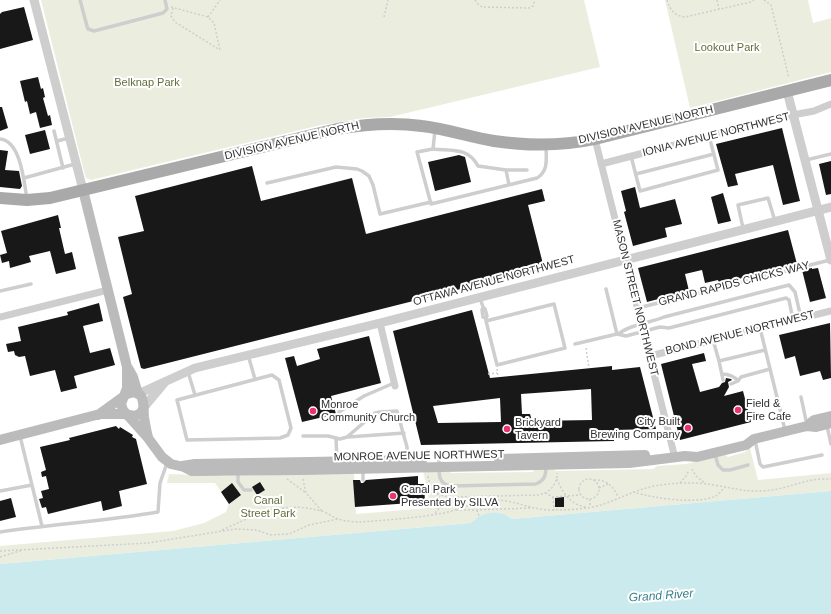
<!DOCTYPE html>
<style>
body{margin:0}
canvas{display:block;background:#fff}
</style>
<canvas width="831" height="614"></canvas>
<script>
const g = document.querySelector('canvas').getContext('2d');
g.lineJoin = 'round';
function fill(path, color) { g.fillStyle = color; g.fill(path, 'evenodd'); }
function stroke(path, color, width, dash) { g.strokeStyle = color; g.lineWidth = width; g.lineCap = dash ? 'butt' : 'round'; g.setLineDash(dash || []); g.stroke(path); }
function label(font, color, halo, rows, align = 'center') {
  g.font = font + ' Helvetica,sans-serif'; g.lineWidth = 4; g.setLineDash([]); g.textBaseline = 'middle'; g.strokeStyle = halo; g.fillStyle = color; for (const [text, x, y, turn = 0] of rows) {
    g.save(); g.translate(x, y); g.rotate((+turn || 0) * Math.PI / 180); g.textAlign = isNaN(turn) ? turn : align; if (halo) g.strokeText(text, 0, 0); g.fillText(text, 0, 0); g.restore();
  }
}
fill(new Path2D(`
 M41,0H584L600,67L390,117L364,118L321,125L91,180L86,178L85,175Z
 M665,0H808L813,23L831,18V72L690,108Z
 M750,448L758,480L831,473V491L512,519L508,516L475,519L471,523L0,564V546L173,531L204,523L226,512L229,503L215,483H167L169,474L229,476L354,473L356,514L429,508L428,493L423,471L450,472L451,473L533,472L534,469L554,468L555,471L653,469L657,466L686,464L725,455L728,457L745,452L748,449Z`), '#ebeedf');
fill(new Path2D(`
 M831,491V614H0V564L471,523C483,511 499,509 512,519Z`), '#cbeaee');
fill(new Path2D(`
 M24,7L33,40L0,49V14L2,12Z
 M38,77L41,89L43,88L45,97L43,98L48,116L50,115L52,125L40,128L36,112L30,114L27,101L25,102L20,81Z
 M0,107H2L8,128L0,131Z
 M782,128L800,201L783,205L773,165L735,174L738,185L728,187L716,144Z
 M45,130L50,149L30,154L25,135Z
 M0,150L8,151L5,170L19,171L22,186L20,189L0,187Z
 M459,155L465,157L471,182L435,191L428,162Z
 M831,161V194L826,195L819,164Z
 M252,166L261,201L352,178L366,234L542,189L545,201L528,205L544,268L144,369L141,368L123,297L132,294L118,237L144,231L135,196Z
 M635,187L640,208L675,199L682,224L665,228L667,237L633,246L624,212L626,211L621,191Z
 M723,193L731,221L718,224L711,197Z
 M58,215L61,228H59L65,254L72,252L76,269L56,274L50,251L29,256L31,262L10,268L9,261L2,263L0,255L7,253L1,231Z
 M788,230L797,264L719,284L718,280L705,283L702,270L685,274L689,291L647,302L638,268Z
 M812,268V269L818,268L826,298L810,302L802,270Z
 M99,303L103,321L83,326L90,353L110,348L115,365L74,376L77,388L61,392L55,370L30,376L25,356L19,357L15,355L14,351L8,352L6,344L21,341L18,327L68,315L67,312Z
 M472,310L490,378L612,366V370L640,367L656,429L614,430V441L421,445L393,331ZM591,389L592,420L532,421L530,414H522L521,394ZM500,398L501,422L438,423L433,406Z
 M830,323L831,378L823,380L820,371L800,376L795,356L785,359L779,335Z
 M369,336L381,383L331,396L336,414L302,422L285,358L294,356L297,366L320,359L317,349Z
 M704,353L706,361L692,364L700,392L719,387L722,383L725,382L726,378L731,379L732,380L728,382L729,387L724,396L743,391L751,422L680,440L661,364Z
 M116,426L119,429L120,427L133,435L132,437L136,439L147,484L119,491L122,506L103,511L101,501L48,514L46,507L42,508L39,499L43,498L41,491L49,489L46,476L42,477L41,472L46,470L40,447L70,440L69,438Z
 M418,476V484H424L425,502L355,507L353,480H360L361,483H363L366,480Z
 M260,482L265,490L257,495L252,487Z
 M232,483L241,495L229,504L221,492Z
 M564,497V507H555V498Z
 M11,498L16,517L0,521V501Z`), '#181818');
stroke(new Path2D(`
 M475,0L478,4L482,7L529,8L533,6L535,0
 M667,0C670,10 675,16 685,17L751,2L754,0
 M717,0L719,10
 M764,0L771,5L789,78
 M171,7L208,17L214,23L220,50
 M173,8L171,16L175,22L220,50
 M208,17L220,0
 M384,17L388,0
 M586,348L589,368
 M497,369L498,377
 M488,374L497,373
 M692,469L696,476L706,484
 M428,476C430,489 438,497 452,497L539,495C550,492 557,485 557,473
 M287,479L306,493
 M303,479L306,493L322,511
 M557,479C562,492 571,506 587,507
 M579 489a10 10 0 1 1 20 0a10 10 0 1 1-20 0Z
 M594,480C606,479 614,487 618,497
 M680,483L686,476L689,470
 M599,488L608,484
 M633,492C653,498 697,505 716,496C719,494 722,490 725,487
 M545,493L553,497L581,495
 M553,497L554,510
 M590,499V507
 M456,510H475L530,508
 M477,510L479,516
 M435,513C441,508 442,500 437,494
 M222,530C256,515 282,500 321,511C327,512 332,517 338,519C344,521 353,522 360,522C387,520 416,518 444,513C461,509 475,501 492,500C514,499 532,511 554,510C569,510 586,509 601,505C621,498 639,488 660,485C676,483 692,482 707,484C725,486 742,492 760,491C778,491 794,484 812,480C818,479 825,479 831,479
 M0,551L148,543L235,529L256,530L271,535L289,534L309,525L338,519
 M0,557L23,550`), '#cecece', 1.5, [2, 2]);
stroke(new Path2D(`
 M80,0L87,26L88,29L94,31L163,13L167,9L165,0
 M435,130L433,149L417,152L431,204L537,178C549,171 546,158 546,146
 M54,131L63,168
 M0,139C21,141 24,182 27,199
 M57,141L69,138
 M433,149C452,151 468,147 478,166L506,170L509,185
 M631,156L640,191L718,170L709,136
 M806,160L831,154
 M506,170H527
 M636,174L714,154
 M24,178L75,164
 M267,183L336,167L357,169L362,171L369,176L373,185L380,214L431,202
 M743,228L738,205L768,198L775,221
 M606,289L617,334L626,336L660,327L669,328L786,298L789,300L793,320
 M0,291L31,284
 M480,298L483,307L485,309L487,316L486,318L483,317L482,310L483,307
 M638,308L830,260
 M486,318V321L497,365L565,348L554,304L486,321
 M760,328L785,430
 M619,334C625,326 653,322 664,317L789,285L795,292L801,318
 M713,340L719,361L765,350
 M575,344L617,334
 M248,355L255,379
 M719,361L723,380
 M188,372L195,395
 M722,374C728,374 734,376 738,381
 M272,375L279,380L291,428L288,435L280,438L187,440L177,400Z
 M731,384L738,381L741,377L770,369
 M801,397L807,425
 M339,412L364,396L394,383
 M827,426L831,444
 M20,436L42,526
 M303,436H328L340,439L347,437L375,413L380,412L397,411L407,447V459
 M348,437L404,433
 M336,438L337,461
 M755,440L760,464L763,467L822,455
 M715,454L718,465L723,470H730L748,465
 M439,460C439,472 437,484 451,486L536,484C545,480 546,475 546,466
 M238,472V482L244,490H251
 M363,480V469
 M0,491L32,485
 M0,532C53,524 106,521 158,512L160,483L167,463`), '#cecece', 3.5);
stroke(new Path2D(`
 M595,139L675,458
 M601,164L782,117L814,111L831,104
 M0,317L108,290
 M380,323L395,386
 M650,356L831,311`), '#cecece', 7);
stroke(new Path2D(`
 M34,0L83,190
 M787,91L831,260
 M138,394L195,368L380,323L831,207
 M144,407L165,382`), '#cecece', 9);
stroke(new Path2D(`
 M83,190L127,367V388L121,404L123,410L148,438L162,457L171,464L184,467L192,471L303,470L629,463L685,456L697,457L746,445L754,439L807,426L816,427L831,423
 M128,368L133,377L138,394
 M98,415L127,394C146,387 143,406 144,417C145,423 146,430 148,437
 M807,426L814,420L831,416
 M0,440L100,414H123L135,416L141,413L144,407
 M499,459L645,455
 M182,466L195,464L422,460`), '#bbb', 10);
stroke(new Path2D(`
 M0,198L27,200L50,198L337,129C365,124 394,122 422,126C447,129 470,137 494,141C528,146 562,146 595,139L831,80`), '#a9a9a9', 12);
for (const [x, y, r, color] of [
 [738,410,4,"#ea3171"],
 [313,411,4,"#ea3171"],
 [688,428,4,"#ea3171"],
 [507,429,4,"#ea3171"],
 [393,496,4,"#ea3171"]
]) { const dot = new Path2D(); dot.arc(x, y, r, 0, 2 * Math.PI); g.fillStyle = color; g.fill(dot); stroke(dot, '#fff', 1.5); }
label('11px', '#626f3d', '#fff', [
 ["Lookout Park",727,48],
 ["Belknap Park",147,83],
 ["Canal",268,501],
 ["Street Park",268,514]
]);
label('11px', '#313131', '#fff', [
 ["DIVISION AVENUE NORTH",646,125,-13],
 ["IONIA AVENUE NORTHWEST",716,135,-14],
 ["DIVISION AVENUE NORTH",292,141,-13],
 ["OTTAWA AVENUE NORTHWEST",494,281,-15],
 ["GRAND RAPIDS CHICKS WAY",734,284,-14],
 ["MASON STREET NORTHWEST",635,298,76],
 ["BOND AVENUE NORTHWEST",740,333,-14],
 ["MONROE AVENUE NORTHWEST",419,456,-1]
]);
label('11px', '#313131', '#fff', [
 ["Field &",746,404],
 ["Fire Cafe",746,417],
 ["Monroe",321,405],
 ["Community Church",321,418],
 ["City Built",680,422,"right"],
 ["Brewing Company",680,435,"right"],
 ["Brickyard",515,423],
 ["Tavern",515,436],
 ["Canal Park",401,490],
 ["Presented by SILVA",401,503]
], 'left');
label('italic 12px', '#388089', '#fff', [
 ["Grand River",661,596,-4]
]);
</script>
